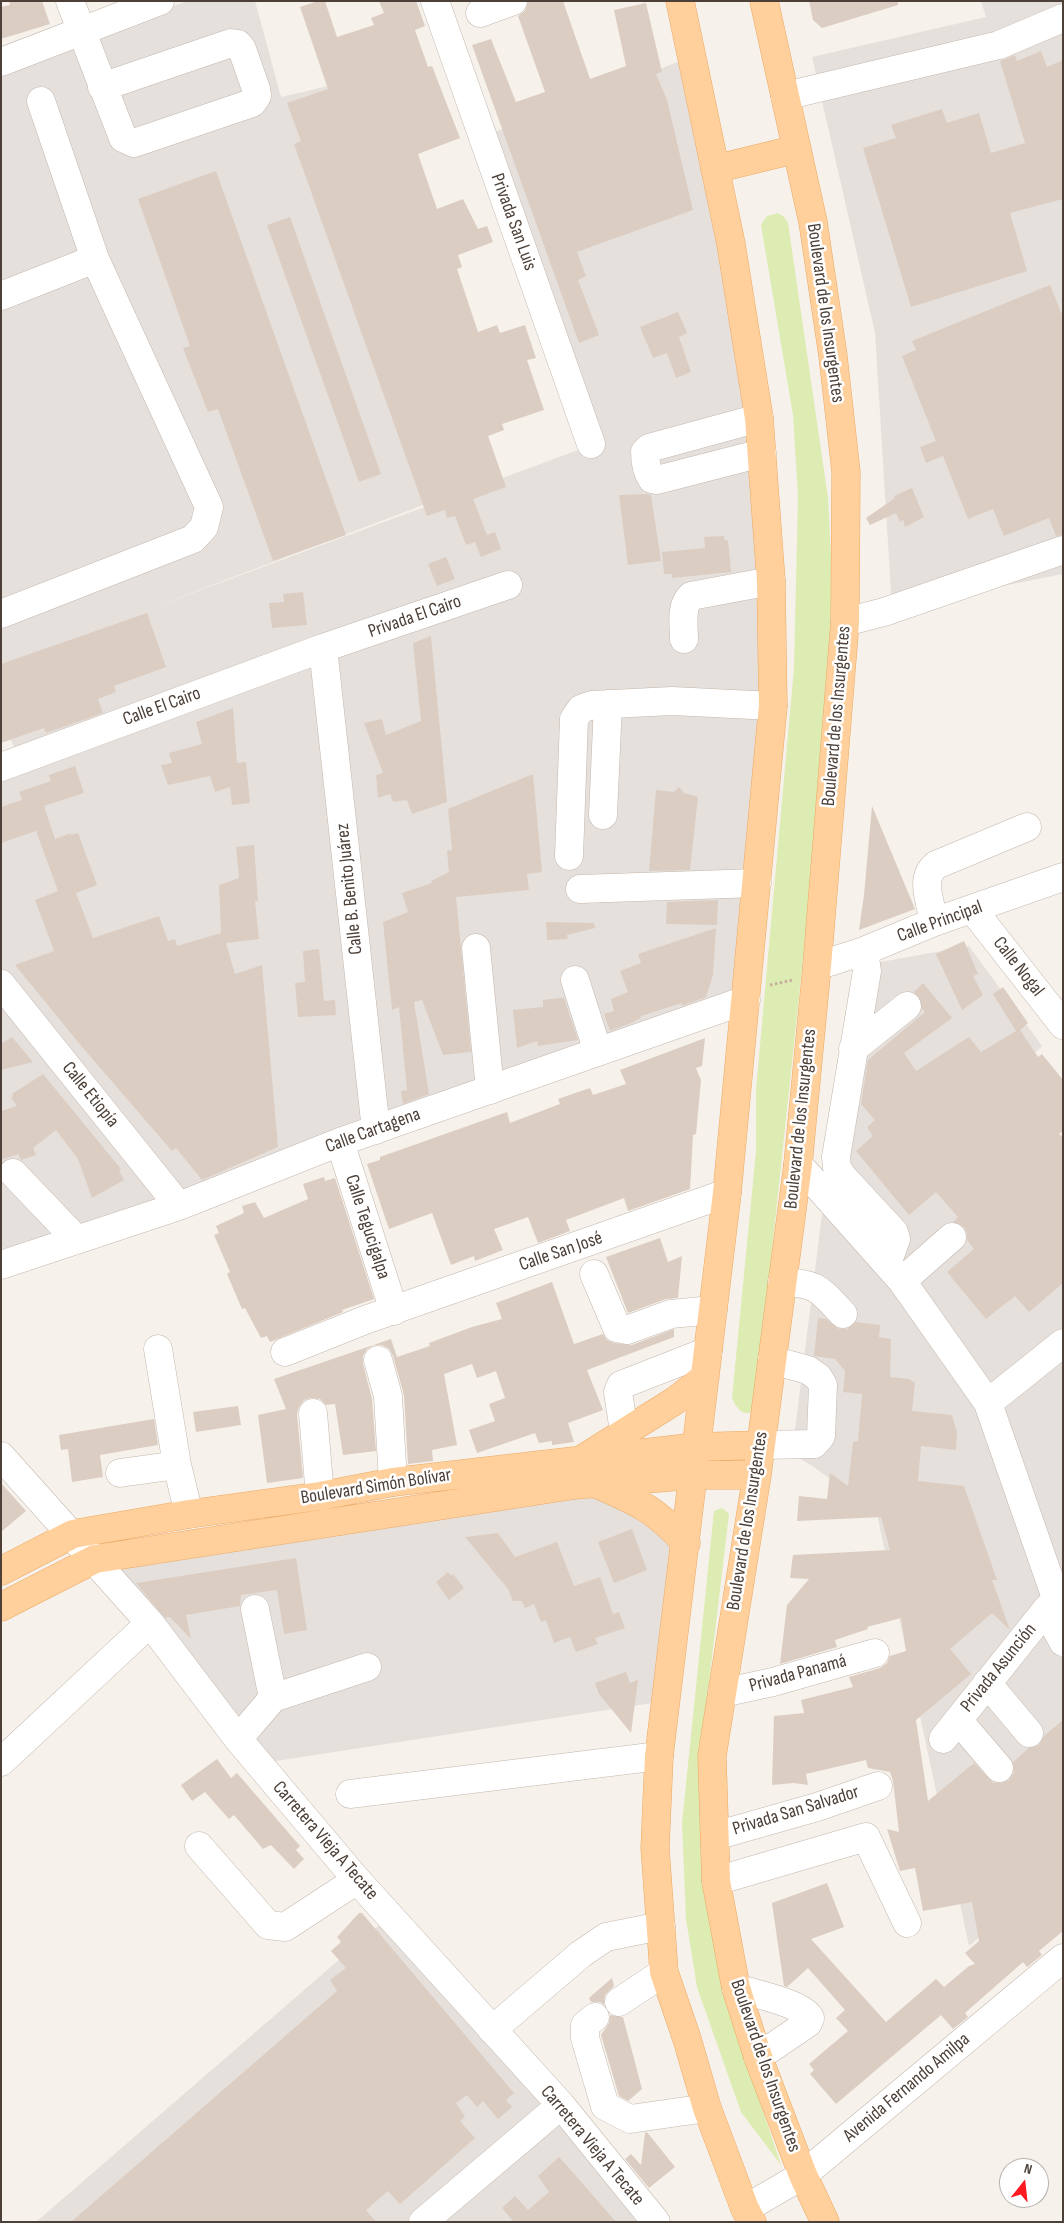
<!DOCTYPE html>
<meta charset="utf-8">
<style>
body{margin:0}
#map{position:relative;width:1064px;height:2223px;overflow:hidden;background:#f6f1eb;font-family:"Sofia Sans Condensed",sans-serif}
canvas{display:block}
.frame{position:absolute;inset:0;border:2px solid #4c4038;pointer-events:none}
.north{position:absolute;left:999px;top:2158px;width:50px;height:50px;box-sizing:border-box;background:#fff;border:1px solid #b7b3af;border-radius:50%;rotate:16deg;font-size:14px;font-weight:700;line-height:20px;text-align:center;color:#4c4038}
.north::after{content:'';display:block;margin:auto;width:18px;height:22px;background:#ff1a22;clip-path:polygon(50% 0,100% 100%,50% 72%,0 100%)}
</style>
<div id="map">
<canvas width="1064" height="2223"></canvas>
<div class="frame"></div>
<div class="north">N</div>
</div>
<script>
const g = document.querySelector('canvas').getContext('2d');
g.lineJoin = 'round';
function fill(path, color) { g.fillStyle = color; g.fill(path, 'evenodd'); }
function stroke(path, color, width, dash) { g.strokeStyle = color; g.lineWidth = width; g.lineCap = dash ? 'butt' : 'round'; g.setLineDash(dash || []); g.stroke(path); }
function label(font, color, halo, rows, align = 'center') {
  g.font = font + ' "Sofia Sans Condensed",sans-serif'; g.lineWidth = 5; g.setLineDash([]); g.textBaseline = 'middle'; g.strokeStyle = halo; g.fillStyle = color; for (const [text, x, y, turn = 0] of rows) {
    g.save(); g.translate(x, y); g.rotate((+turn || 0) * Math.PI / 180); g.textAlign = isNaN(turn) ? turn : align; if (halo) g.strokeText(text, 0, 0); g.fillText(text, 0, 0); g.restore();
  }
}
fill(new Path2D(`
 M187,1H255L281,97L350,81L492,479L141,612L589,446L481,137L696,55L777,546L743,986L184,1189L1,1265V759L16,752L1,717V70Z
 M981,1H1063V574L892,608L875,333L812,57L986,17Z
 M969,946L1042,1046L1008,1079L1063,1146V1865L969,1946L877,1514L814,1467L792,1454L853,967Z
 M594,1491L639,1507L682,1555L659,1702L263,1763L91,1562Z
 M392,1914L646,2222H36Z`), '#e6e0dc');
fill(new Path2D(`
 M778,213L784,217L788,223L828,498L832,574L830,675L824,761L755,1410C743,1418 737,1409 732,1398L756,1151V1090L794,668L798,496L793,415L761,225L767,216Z
 M722,1508L729,1514L702,1741L752,2078L781,2165L741,2112L697,1987L686,1919L682,1823L714,1511Z`), '#ddecb2');
fill(new Path2D(`
 M9,1H42L50,24L1,39V7L10,5Z
 M318,1H325L337,37L374,25L371,18L384,13L379,1H416L425,26L415,30L428,67L432,66L460,138L418,154L437,209L463,199L478,229L487,226L493,242L458,255L462,267L457,269L478,332L497,325L500,333L525,325L536,358L527,360L544,410L502,424L504,430L488,436L506,487L473,499L487,535L495,532L501,549L481,557L475,542L466,545L455,516L447,518L445,510L427,516L294,144L301,141L287,103L328,89L300,7Z
 M528,1H563L590,79L626,66L614,10L646,3L662,72L656,74L667,100L693,210L577,252L586,276L578,280L599,335L579,343L472,45L491,39L516,102L545,92L518,16L525,11Z
 M809,1H898V5L822,28L813,20Z
 M1041,51L1047,67L1063,60V199L1010,213L1027,271L911,307L863,148L896,138L891,125L942,109L947,123L979,113L991,153L1025,143L1000,61L1015,55L1017,61Z
 M216,171L346,535L273,561L218,409L208,412L183,348L190,346L138,199Z
 M290,217L381,474L359,482L267,225Z
 M1050,285L1063,317V535L1056,536L1049,518L1004,536L993,509L968,519L943,456L926,463L920,447L936,441L902,356L916,350L912,341Z
 M678,312L687,333L679,337L691,372L676,378L667,353L653,358L640,327Z
 M912,488L924,517L905,527L903,520L900,522L896,513L870,525L866,518L895,498L894,496Z
 M647,494L651,495L661,561L628,565L619,495Z
 M724,536L725,541L728,540L731,572L672,578V574H664L662,552L705,548L704,537Z
 M446,557L455,579L437,586L428,564Z
 M303,592L307,625L272,628L269,603L284,602L283,594Z
 M147,613L166,667L114,686L116,692L98,699L103,713L46,733L44,728L1,743V664Z
 M431,636L447,802L412,814L407,800L393,802L390,794L378,798L376,775L383,773L364,723L382,719L386,735L421,721L413,643Z
 M233,708L237,763L246,762L250,803L232,805L230,787L215,792L210,776L168,785L161,765L172,763L169,753L202,744L196,722Z
 M75,766L84,793L44,806L55,839L71,833V835L78,833L97,885L76,893L93,938L159,916L168,941L175,939L177,946L221,933L219,885L239,878L236,847L254,845L258,901H255L259,939L226,943L235,974L262,965L278,1147L202,1180L176,1148L172,1151L83,1048L15,965L54,951L35,900L58,891L36,831L1,843V807L22,800L19,792L51,781L49,775Z
 M533,774L542,872L527,874L529,890L456,897L471,1052L443,1055L422,1000L414,1002L429,1094L403,1104L401,1091L407,1090L399,1007L392,1010L383,922L408,912L402,893L432,883L431,881L449,872L447,851L452,850L448,809Z
 M679,787L684,793L698,797L690,870L649,871L656,790L674,792Z
 M872,806L915,909L859,930L864,895Z
 M718,900L717,925L666,924L667,902Z
 M546,922L594,923L595,928L567,935L568,939L547,940Z
 M716,928L713,975L706,997L682,1006V1003L641,1016V1018L634,1021V1022L610,1031L604,1014L614,1011L611,999L628,992L620,971L641,963L638,954Z
 M964,941L978,974L973,976L983,995L962,1010L936,954Z
 M319,949L324,1001L335,1000L336,1015L298,1017L295,983L305,982L303,951Z
 M923,983L952,1018L904,1053L916,1071L969,1037L981,1052L1016,1031L993,994L1003,987L1028,1023L1020,1030L1038,1057L1042,1054L1063,1080V1131L1059,1134L1063,1138V1283L1029,1312L1015,1296L986,1319L947,1272L974,1249L967,1240V1233L964,1227L953,1222L958,1217L936,1192L909,1215L856,1151L873,1136L867,1127L875,1120L861,1104L868,1060L925,1012L922,1009L919,997L914,992Z
 M559,998H564L578,1040L538,1046L537,1041L517,1048L513,1010L543,1007V1000Z
 M12,1037L33,1062L1,1070V1044Z
 M705,1038L702,1066L696,1068L701,1080L696,1134L693,1135L690,1189L628,1211L624,1198L566,1220L570,1231L538,1243L528,1217L494,1229L503,1250L475,1261L474,1256L451,1265L432,1213L389,1229L367,1164L380,1160V1157L507,1112L510,1123L560,1104L558,1099L590,1088L593,1095L626,1084L620,1070Z
 M43,1074L121,1169L119,1170L124,1180L92,1198L78,1159L56,1130L33,1148L36,1155L21,1160L18,1154L1,1160V1111L17,1106L11,1098L13,1096L12,1094Z
 M324,1177L325,1181L335,1178L374,1299L342,1310L343,1312L270,1342L267,1336L261,1338L245,1308L242,1309L227,1274L230,1272L214,1235L219,1233L216,1226L244,1213L242,1206L255,1202L264,1218L308,1199L303,1184Z
 M660,1238L668,1262L682,1256L678,1298L666,1299L628,1313L606,1257Z
 M552,1282L574,1344L603,1334L607,1340L614,1343L632,1345L674,1329V1337L587,1370L603,1410L568,1423L574,1442L552,1445V1441L539,1443L535,1433L477,1453L469,1430L495,1421L489,1404L505,1398L496,1371L477,1378L472,1364L444,1374L457,1445L432,1450L433,1461L408,1464L404,1395L393,1356L389,1349L382,1345H374L367,1349L363,1356V1364L372,1399L376,1451L343,1455L335,1404L326,1405L320,1399L311,1398L304,1400L299,1407L297,1414L303,1478L267,1483L258,1415L286,1409L274,1379L391,1339L397,1357L430,1346L429,1343L472,1327L502,1319L496,1303Z
 M818,1318L826,1319L839,1329H847L856,1322L880,1325L879,1337L891,1339L890,1377L909,1379L915,1383L912,1411L952,1415L957,1433L956,1450L921,1446L918,1481L964,1486L997,1580H992L1010,1630L992,1613L950,1649L971,1674L916,1720L928,1801L974,1763L993,1783H1001L1009,1780L1014,1773L1013,1762L1029,1748L1039,1745L1044,1736L1063,1720V1931L1039,1951L1042,1955L1027,1967L1023,1962L965,2013L968,2017L953,2029L941,2015L836,2104L810,2074L814,2070L809,2064L848,2031L836,2018L845,2010L808,1968L787,1987L784,1986L772,1903L827,1883L844,1927L811,1939L886,2022L936,1979L944,1987L969,1966L975,1964L965,1953L979,1941L972,1902L923,1911L915,1868L900,1871L887,1829L899,1832L893,1781L890,1772L868,1768L866,1760L806,1774L808,1785L794,1783L772,1785L774,1716L804,1713L801,1700L853,1687L849,1677L880,1668L887,1663L890,1656L906,1651L901,1618L867,1627L868,1629L835,1640L837,1647L780,1664L787,1605L809,1579L790,1578L793,1555L890,1550L881,1517L797,1521L799,1496L827,1499L830,1473L848,1486L853,1442L858,1441L862,1394L843,1392L845,1371L835,1359L814,1356Z
 M238,1406L241,1425L196,1432L193,1412Z
 M154,1419L158,1445L100,1455L103,1477L72,1482L68,1449L61,1450L59,1435Z
 M1,1483L26,1511L1,1532Z
 M632,1529L647,1570L614,1583L598,1542Z
 M498,1533L515,1557L557,1542L574,1586L600,1577L613,1614L619,1612L625,1628L595,1638L598,1644L576,1652L570,1637L554,1643L546,1620L541,1622L534,1604L525,1608L522,1601H513L508,1589L465,1537Z
 M296,1558L307,1630L284,1634L277,1590L241,1595L240,1606L186,1615L191,1639L170,1617L165,1618L136,1583Z
 M448,1572L451,1576L453,1574L464,1588L449,1600L436,1582Z
 M626,1672L630,1683L638,1680L631,1733L599,1694L595,1683Z
 M217,1759L231,1778L237,1773L300,1846L296,1850L304,1859L294,1869L271,1845L263,1849L234,1815L229,1819L205,1792L192,1801L181,1785Z
 M359,1913H362L514,2093L506,2100L512,2107L498,2119L483,2101L477,2107L467,2095L456,2103L465,2117L460,2121L475,2138L400,2204L388,2191L366,2210L376,2222H71L337,1991L330,1980L346,1968L331,1951L341,1942L337,1937Z
 M612,1978L614,1986L605,1995L604,2005L600,2002H591L589,1998Z
 M610,2015L623,2017L642,2089L628,2101L619,2096L601,2035L609,2023Z
 M647,2132L675,2167L649,2188L625,2159L631,2154L641,2165L645,2133Z
 M559,2157L576,2176L616,2222H514L502,2208L515,2196L528,2210L549,2192L538,2176Z`), '#dccdc3');
const minor = new Path2D(`
 M70,1L123,138L134,143L252,103L257,96L256,89L242,49L238,44L231,43L102,87
 M435,1L591,444
 M480,13L513,1
 M1,62L160,1
 M785,96L999,45L1063,18
 M41,101L95,259
 M1,296L95,259L209,507L204,527L193,539L1,614
 M759,418L649,448L645,452C645,461 647,472 652,479L657,480L762,453
 M845,622L884,612L1063,550
 M684,639C684,625 680,606 691,596L771,581
 M323,648L376,1130
 M1,767L323,648L508,585
 M603,815L608,704
 M569,856L574,719L581,709L592,705L672,701L773,706
 M580,889L757,883
 M973,910L1063,1025
 M934,922C931,903 919,878 936,865L1027,827
 M476,948L490,1090
 M864,951L867,971L836,1157L837,1168L843,1177L894,1232L896,1239L887,1264
 M817,966L864,951L934,922L1063,877
 M575,980L598,1052
 M1,984L179,1206
 M853,1049L907,1006
 M340,1142L394,1311
 M798,1164L902,1281L988,1403L1056,1598
 M13,1173L77,1240
 M1,1265L179,1206L340,1142L746,1000
 M594,1274L617,1328L627,1330L671,1314L713,1310
 M902,1281L952,1237
 M782,1282C818,1283 820,1290 843,1314
 M158,1349L177,1465
 M285,1352L365,1320L727,1193
 M378,1360L388,1396L393,1482
 M988,1403L1063,1343
 M313,1413L320,1496
 M624,1431L618,1392L621,1385L708,1351
 M760,1445L814,1444L821,1436L823,1385L818,1377L808,1370L772,1360
 M1,1456L150,1623L238,1739L357,1880L561,2105L656,2222
 M120,1473L177,1465L189,1514
 M1046,1610L1063,1642
 M987,1683L1029,1733
 M722,1693L773,1682L875,1653
 M273,1698L367,1667
 M958,1720L999,1768
 M238,1739L273,1698L255,1609
 M943,1739L1046,1610L1063,1593
 M1,1762L150,1623
 M350,1794L659,1756
 M715,1836L817,1807L878,1786
 M199,1846L268,1925L285,1927L357,1880
 M716,1881L866,1837L907,1923
 M736,1988C752,1993 804,2004 810,2018L808,2023L758,2057
 M619,2002L664,1972
 M595,2017L585,2025V2038L605,2106L630,2119L707,2108
 M492,2030L581,1954L606,1937L661,1926
 M745,2209L803,2175L1063,1958
 M423,2222L561,2105`);
const major = new Path2D(`
 M680,1L731,244L759,418L771,581L773,706L727,1193L659,1756L655,1848L664,1972L687,2039L707,2108L745,2209L752,2222
 M764,1L813,222L833,356L846,472L845,622L817,966L798,1164L757,1475L712,1756L716,1881L736,1988L758,2057L803,2175L825,2222
 M715,169L797,149
 M584,1458L676,1400L705,1377
 M597,1484C638,1502 655,1509 686,1543
 M1,1571L73,1534L189,1514L320,1496L393,1482L696,1447L760,1445
 M1,1607L95,1559L574,1485L693,1475H757`);
stroke(minor, '#c3b7ad', 29);
stroke(major, '#eca964', 29);
stroke(new Path2D(`
 M770,985L793,980`), '#c6b09d', 3, [2.5, 2.5]);
stroke(minor, '#fff', 28);
stroke(major, '#ffd09c', 28);
label('19px', '#4c4038', '#fff', [
 ["Privada San Luis",513,222,70],
 ["Boulevard de los Insurgentes",825,313,82],
 ["Privada El Cairo",415,617,-19],
 ["Calle El Cairo",162,707,-20],
 ["Boulevard de los Insurgentes",837,716,-85],
 ["Calle B. Benito Juárez",350,889,-96],
 ["Calle Principal",940,922,-20],
 ["Calle Nogal",1018,967,52],
 ["Calle Etiopía",90,1095,51],
 ["Boulevard de los Insurgentes",801,1119,-84],
 ["Calle Cartagena",373,1131,-20],
 ["Calle Tegucigalpa",367,1227,72],
 ["Calle San José",561,1252,-19],
 ["Boulevard Simón Bolívar",376,1487,-9],
 ["Boulevard de los Insurgentes",748,1521,-81],
 ["Privada Asunción",999,1668,-51],
 ["Privada Panamá",798,1674,-15],
 ["Privada San Salvador",796,1811,-17],
 ["Carretera Vieja A Tecate",325,1841,49],
 ["Boulevard de los Insurgentes",765,2066,71],
 ["Avenida Fernando Amilpa",907,2088,-40],
 ["Carretera Vieja A Tecate",592,2146,50]
]);
</script>
